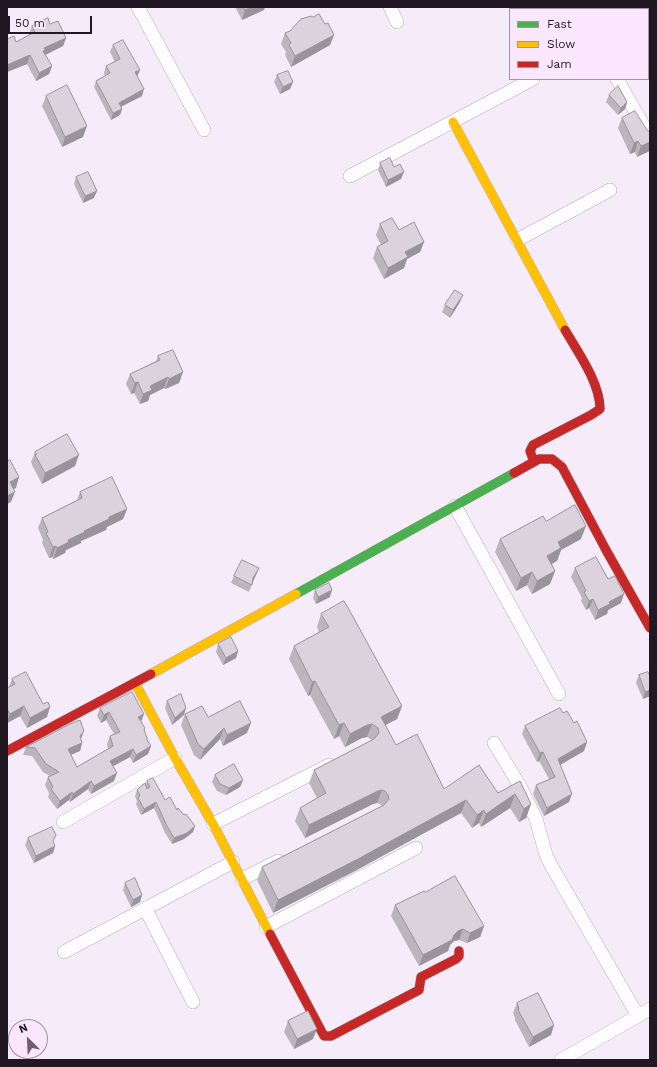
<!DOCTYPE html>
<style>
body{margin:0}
#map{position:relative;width:657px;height:1067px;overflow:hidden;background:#f6ecf9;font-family:"Work Sans",sans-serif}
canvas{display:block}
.frame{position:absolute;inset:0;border:8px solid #211823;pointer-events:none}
.legend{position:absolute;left:509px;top:8px;width:140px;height:72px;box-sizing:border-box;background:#fae7fe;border:1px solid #a394a6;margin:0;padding:5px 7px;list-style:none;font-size:12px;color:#211823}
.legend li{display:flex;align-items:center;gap:8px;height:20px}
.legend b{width:20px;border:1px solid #a394a6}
.north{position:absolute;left:8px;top:1019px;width:40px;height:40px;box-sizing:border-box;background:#fae7fe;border:1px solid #a394a6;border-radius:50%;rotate:336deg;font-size:11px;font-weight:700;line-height:16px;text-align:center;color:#211823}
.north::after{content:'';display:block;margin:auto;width:14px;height:18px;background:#6c626e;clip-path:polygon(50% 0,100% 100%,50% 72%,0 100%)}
.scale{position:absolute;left:8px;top:16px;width:84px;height:18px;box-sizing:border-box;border:2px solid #211823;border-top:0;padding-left:5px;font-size:12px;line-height:14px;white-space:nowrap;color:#211823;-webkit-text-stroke:3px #fae7fe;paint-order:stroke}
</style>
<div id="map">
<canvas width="657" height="1067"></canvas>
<div class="frame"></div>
<ul class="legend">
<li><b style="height:5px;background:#4caf50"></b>Fast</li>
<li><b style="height:5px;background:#ffc107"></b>Slow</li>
<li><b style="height:5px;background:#c62828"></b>Jam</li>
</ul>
<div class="north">N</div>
<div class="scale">50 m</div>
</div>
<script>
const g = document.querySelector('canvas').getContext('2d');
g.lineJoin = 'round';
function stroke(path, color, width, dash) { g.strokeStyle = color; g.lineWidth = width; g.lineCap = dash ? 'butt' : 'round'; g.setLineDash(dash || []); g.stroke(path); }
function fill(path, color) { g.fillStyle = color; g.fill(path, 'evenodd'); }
const street = new Path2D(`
 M138,7L204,130
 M390,7L397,22
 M572,7L573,9
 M582,7L583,9
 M617,79L650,137
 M350,176L533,79
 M517,240L610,190
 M455,506L559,694
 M494,743L521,788L536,819L546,855L552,867L638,1016
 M63,822L175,758
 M213,824L329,765
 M242,879L278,861
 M145,908L193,1002
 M266,927L416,848
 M64,952L233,862
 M561,1060L650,1009`);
const fast = new Path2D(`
 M296,594L514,473`);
const slow = new Path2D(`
 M453,122L565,330
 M151,674L296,594
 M135,683L175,758L213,824L270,934`);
const jam = new Path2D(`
 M534,462L530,451L533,445L591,415L600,409C600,383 578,352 565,330
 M514,473L539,459H552L562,467L606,550L650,628
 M7,751L151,674
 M270,934L324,1036H331L419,990L421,977L456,959L459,956V951`);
stroke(street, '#b7aeb9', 14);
stroke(fast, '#b7aeb9', 10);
stroke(slow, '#b7aeb9', 10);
stroke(jam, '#b7aeb9', 10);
stroke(street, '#fefcfe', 13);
stroke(fast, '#4caf50', 9);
stroke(slow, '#ffc107', 9);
stroke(jam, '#c62828', 9);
fill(new Path2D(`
 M235,7H265L264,10L242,20Z
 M50,24L66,38L63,46L45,55L52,66L49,74L36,81L27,64L7,72V39L16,42L29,35V34L32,26Z
 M325,24L334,35L330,45L291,67L285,55L286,52L281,44L285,33Z
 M113,45L137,76L142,96L121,107L122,109L120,115L111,120L94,87L96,81L105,76L104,73L106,66L115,62L110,52Z
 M277,75L293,82L290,89L280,94L274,82Z
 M609,95L627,102L625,109L618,115L606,102Z
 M46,96L83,137L62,147L42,106Z
 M622,118L650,132L637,157L635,152L630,154L618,128Z
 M380,163L394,167L401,179L386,187L378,170Z
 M76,177L94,198L83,203L74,184Z
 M380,224L399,230L424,242L420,252L407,259L404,268L384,279L373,258L377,247L381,245L376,235Z
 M460,302L450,318L442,312L445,305Z
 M158,356L183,372L179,383L165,389L164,388L150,395L148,401L140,404L134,393L131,394L126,384L130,374L156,361Z
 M35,452L75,466L42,484L32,465V464L31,462Z
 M80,492L127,509L123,519L107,527L106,530L81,541V543L66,550L65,553L53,559L52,557L49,558L42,543L43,540L38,528L42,518L77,500Z
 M546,521L581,539L561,550L557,561L552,564L555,571L550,584L532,594L527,585L516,591L495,552L500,539Z
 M259,568L253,582L249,592L231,583L234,576Z
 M575,568L621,603L608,610L607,614L595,620L589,608L586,610L581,601L582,598L571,577Z
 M315,590L330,597L316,604L313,598Z
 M321,614L402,706L397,719L385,725L396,745L444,789L498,793L520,781L531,804L526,818L519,822L510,808L481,827L479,823L472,828L461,813L353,872L273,913L257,880L262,867L382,806L381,805L377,803L373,804L305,838L295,821L300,808L317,798L309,783L314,770L372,740L367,737L362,738L345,747L339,736L334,739L310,695L308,696L289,659L294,646L319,632L317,627Z
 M218,644L238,651L236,658L223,665L216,652Z
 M639,675L650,676V696L643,699L636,683Z
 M12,679L47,717L27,728L20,716L7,723V688L9,687Z
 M167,701L184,715L172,725L165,708Z
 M100,708L141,722L145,728L144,730L147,740L151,746L148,754L133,763L130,757L113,766L114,781L91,794L88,789L70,802L69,800L57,809L48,797L49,793L45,785L48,777L50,776L43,772L32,756L23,755L26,747L81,739L82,743L80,751L71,755L77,767L108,749L107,744L110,736L114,734L106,720L101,723L97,716Z
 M563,713L574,723L587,742L584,751L560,765L569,802L544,816L533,794L536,785L549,779L539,761L537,762L522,734L525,726Z
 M185,714L208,717L247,733L223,746L220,739L200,760L194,755L181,725Z
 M215,775L243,780L240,787L226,795L217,791L212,782Z
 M147,781L165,800L177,810L184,815L195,826L193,832L184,839L172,844L165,833L154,808L141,815L136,804L137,801L135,796L137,790L146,785Z
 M28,838L53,842L55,846L53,853L34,863L25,845Z
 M125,883L142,895L140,902L131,907L123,890Z
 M425,892L484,926L480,937L467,943L459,940L454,941L450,945L448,951L419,966L391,916L395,905Z
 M517,1003L551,1035L529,1047L515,1020V1018L513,1013Z
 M288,1021L313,1039L294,1049L284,1032Z`), '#bcb5be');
fill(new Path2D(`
 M251,7H265L264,10L242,20L245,10Z
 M334,35L330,45L291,67L295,56Z
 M66,38L63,46L43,56L44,48Z
 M30,55L27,64L7,72V65Z
 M52,66L49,74L36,81L39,73Z
 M140,70L137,77L135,72Z
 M293,82L290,89L280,94L283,87Z
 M144,89L142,96L116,109L119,103Z
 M627,102L625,109L618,115L621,108Z
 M122,109L120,115L111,120L113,113Z
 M87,126L83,137L62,147L65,137Z
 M638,141L635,152L630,154L634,143Z
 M650,142V151L637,157L641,146Z
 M404,172L401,179L386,187L388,180Z
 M97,191L94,198L83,203L85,196Z
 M424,242L420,252L407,259L404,268L384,279L388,268L405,252Z
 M463,295L460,302L450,318L453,310Z
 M183,372L179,383L165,389L169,379Z
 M168,377L164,388L150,395L148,401L140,404L143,394L150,386Z
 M138,382L134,393L131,394L135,383Z
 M79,455L75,466L42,484L45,473Z
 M19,477L16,488L7,492L10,482Z
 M15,492L11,502L7,504V496Z
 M127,509L123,519L107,527L106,530L81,541V543L66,550L65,553L53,559L57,548L68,540L109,517Z
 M586,526L581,539L561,550L557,561L542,569L547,556L558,542Z
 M56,546L52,557L49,558L53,547Z
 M259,568L256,575L251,586L253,578Z
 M555,571L550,584L532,594L537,581Z
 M532,572L527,585L516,591L521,578Z
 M332,590L330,597L316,604L318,597Z
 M624,594L621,603L608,610L607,614L595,620L598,610L609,602Z
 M593,599L589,608L586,610L589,601Z
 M238,651L236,658L223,665L226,658Z
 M315,681L310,695L308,696L312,682Z
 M650,690V696L643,699L645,692Z
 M24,706L20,716L7,723V721L10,714Z
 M402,706L397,719L378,729L381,717Z
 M50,707L47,717L27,728L30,718Z
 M186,708L184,715L172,725L175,718Z
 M109,712L106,720L101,723L104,715Z
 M144,714L141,722L138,717Z
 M251,723L247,733L223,746L227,735Z
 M344,723L339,736L334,739L339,725Z
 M372,724L367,737L362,738L345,747L350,734L367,725Z
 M224,728L220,739L200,760L204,749Z
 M84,731L81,739L80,736Z
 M587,742L584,751L555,768L558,759Z
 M82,743L80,751L65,757L68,749Z
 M151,746L148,754L133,763L136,755Z
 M133,749L130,757L108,769L110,761Z
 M543,752L539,761L537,762L540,753Z
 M117,773L114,781L91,794L94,786Z
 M243,780L240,787L226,795L229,788Z
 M91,781L88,789L70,802L73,794Z
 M382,790L377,803L373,804L305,838L309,825L378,791Z
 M72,792L69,800L57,809L60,801Z
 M515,794L510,808L481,827L486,814Z
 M572,794L569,802L544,816L547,808Z
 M466,800L461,813L353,872L273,913L278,900Z
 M156,802L154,808L141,815L144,809Z
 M531,804L526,818L519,822L524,809Z
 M484,810L479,823L472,828L477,815Z
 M195,826L193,832L184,839L172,844L174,838Z
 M55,846L53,853L34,863L36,856Z
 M142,895L140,902L131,907L133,900Z
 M484,926L480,937L467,943L470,933Z
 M463,929L459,940L454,941L450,945L448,951L419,966L423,955L454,935L458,931Z
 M554,1025L551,1035L529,1047L533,1037Z
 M317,1029L313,1039L294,1049L297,1039Z`), '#99939b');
const building = new Path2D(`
 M244,7H251L245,10Z
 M319,14L325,24L328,23L334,35L295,56L289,45L291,43L285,33L290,31L301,19L311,16L313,17Z
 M48,18L50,24L58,21L66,38L44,48L45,50L43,51L52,66L39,73L30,55L7,65V39L14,36L16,42L35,32L32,26Z
 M123,40L140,70L135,72L144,89L119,103L122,109L113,113L96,81L110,73L106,66L120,59L113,45Z
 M288,71L293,82L283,87L277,75Z
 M67,85L87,126L65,137L46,96Z
 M618,86L627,102L621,108L609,95Z
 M635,111L647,130L650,132V142L641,146L638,141L634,143L622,118Z
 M390,158L394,167L400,164L404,172L388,180L380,163Z
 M88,172L97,191L85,196L76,177Z
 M392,218L399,230L414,222L424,242L405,252L408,257L388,268L377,247L388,241L380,224Z
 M455,290L463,295L453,310L445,305Z
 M173,350L183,372L169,379L168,377L150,386L152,390L143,394L138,382L135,383L130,374L160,360L158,356Z
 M67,434L79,455L45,473L35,455L37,454L35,452Z
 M10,460L19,477L10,482L15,492L7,496V462Z
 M112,477L127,509L109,517V519L84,531L85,532L68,540L69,542L57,548L56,546L53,547L46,533L48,532L42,518L82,498L80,492Z
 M575,505L586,526L558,542L561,548L547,556L555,571L537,581L532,572L521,578L500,539L543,516L546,521Z
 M596,557L608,579L615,576L624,594L609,602L610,604L598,610L593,599L589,601L584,592L586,591L575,568Z
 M242,560L259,568L253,578L252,585L234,576Z
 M329,583L332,590L318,597L315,590Z
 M344,601L352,615L402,706L381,717L396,745L417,734L444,789L479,765L498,793L520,781L531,804L524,809L515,794L486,814L484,810L477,815L466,800L358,859L278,900L262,867L384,805L389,799L388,795L385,791L382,790L378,791L309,825L300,808L326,793L314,770L374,739L379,733L378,728L372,724L367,725L350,734L344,723L339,725L315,681L312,682L294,646L329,627L321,614Z
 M231,637L238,651L226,658L218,644Z
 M26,672L43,704L48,702L50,707L30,718L24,706L10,714L7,709V688L15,684L12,679Z
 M648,672L650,676V690L645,692L639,675Z
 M132,692L144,714L138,717L145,728L144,729L147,738V740L151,746L136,755L133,749L110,761L117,773L94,786L91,781L73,794L72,792L60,801L51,789L53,787L48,777L59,772L46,764L35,748L26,747L70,724L80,720L84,731L80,736L82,743L68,749L77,767L113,746L110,736L120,732L109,712L104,715L100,708Z
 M181,694L186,708L175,718L167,701Z
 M240,701L251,723L227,735L224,728L204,749L198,744L185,714L202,706L208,717Z
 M560,708L563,713L567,711L574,723L577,721L587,742L558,759L572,794L547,808L536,785L555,777L543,752L540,753L525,726Z
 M234,764L243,780L229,788L220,784L215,775Z
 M153,778L165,800L170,797L177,810L178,808L184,815L186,814L195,826L187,833L174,838L167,826L156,802L144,809L138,798L140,795L137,790L145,783L147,789L150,787L147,781Z
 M52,827L56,835L53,841L55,846L36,856L28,838Z
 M455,876L484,926L470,933L463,929L458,931L454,935L452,940L423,955L395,905L424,891L425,892Z
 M135,878L142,895L133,900L125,883Z
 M538,993L554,1025L533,1037L518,1010L519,1009L517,1003Z
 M308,1011L317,1029L297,1039L288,1021Z`);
fill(building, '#dbd2dd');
stroke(building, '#99939b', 1);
</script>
